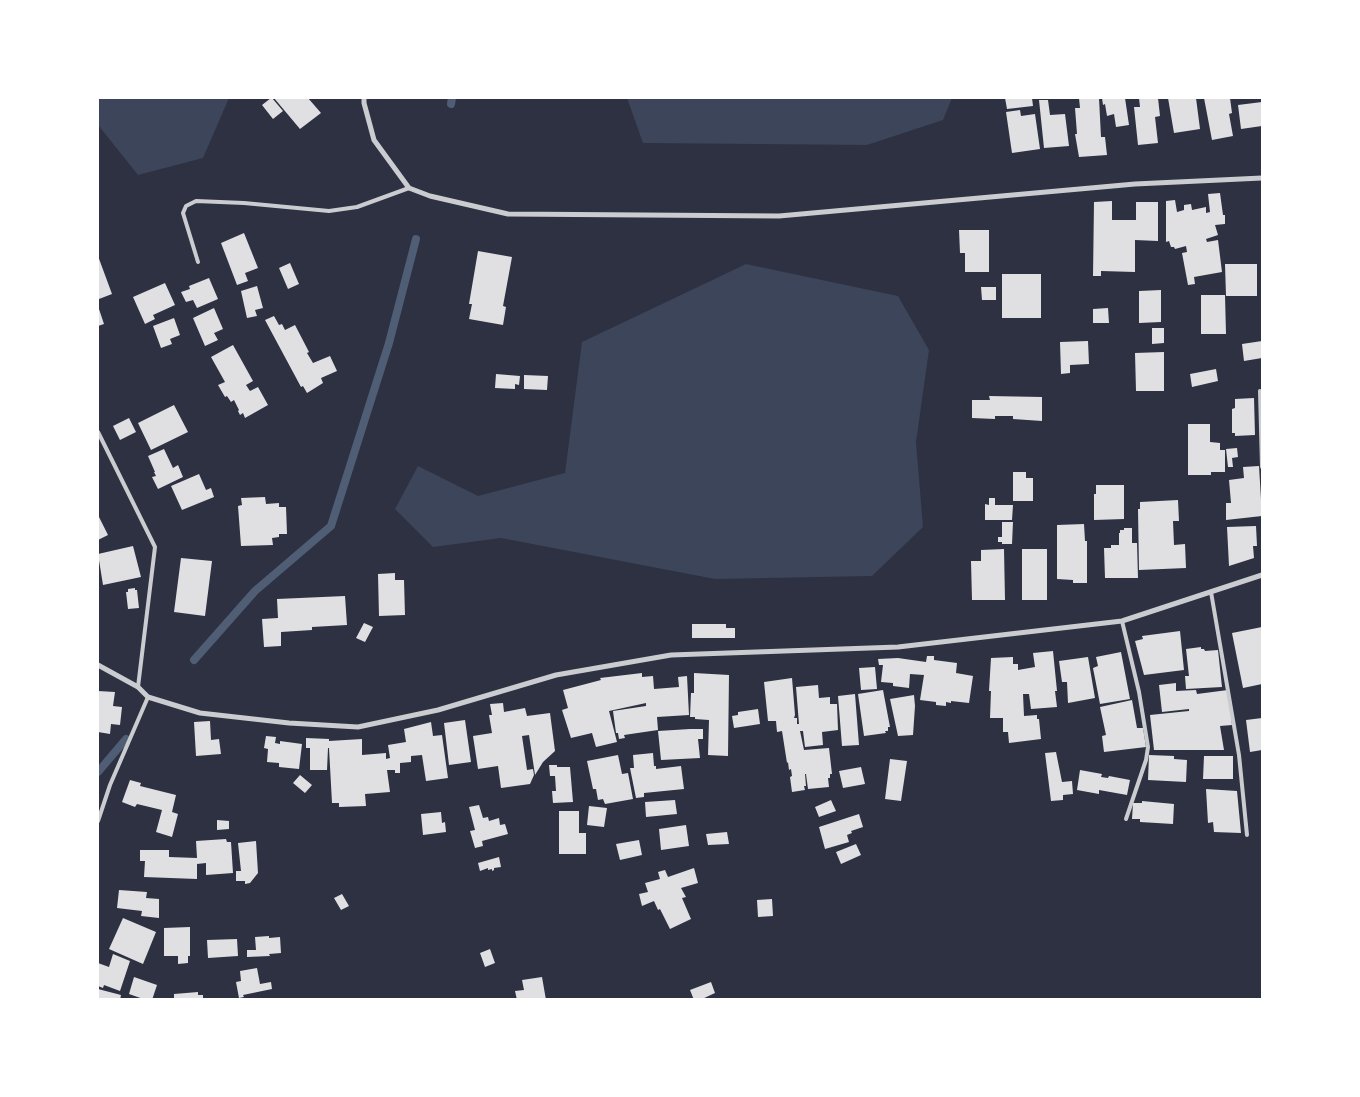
<!DOCTYPE html>
<style>
body{margin:0}
#map{position:relative;width:1360px;height:1097px;overflow:hidden;background:#2d3142;font-family:"Fira Sans Condensed",sans-serif}
canvas{display:block}
.frame{position:absolute;inset:0;border:99px solid #fff;pointer-events:none}
</style>
<div id="map">
<canvas width="1360" height="1097"></canvas>
<div class="frame"></div>
</div>
<script>
const g = document.querySelector('canvas').getContext('2d');
g.lineJoin = 'round';
function fill(path, color) { g.fillStyle = color; g.fill(path, 'evenodd'); }
function stroke(path, color, width, dash) { g.strokeStyle = color; g.lineWidth = width; g.lineCap = dash ? 'butt' : 'round'; g.setLineDash(dash || []); g.stroke(path); }
fill(new Path2D(`
 M98,98H229L203,158L138,175L98,125Z
 M627,98H952L943,120L867,145L643,143Z
 M746,264L898,296L929,350L916,442L923,527L872,576L715,579L501,538L433,547L395,509L418,466L478,496L565,473L582,342Z`), '#3c4559');
stroke(new Path2D(`
 M451,104L452,98
 M194,660L255,591L331,526L389,343L416,239
 M98,772L126,739`), '#4f5d75', 8);
fill(new Path2D(`
 M271,98H272L283,111L273,119L262,105Z
 M274,98H308L321,113L300,129Z
 M1005,98H1032L1033,106L1007,109Z
 M1079,98H1099L1101,137H1105L1107,155L1079,157L1075,134H1077L1075,108H1080Z
 M1102,98H1125L1129,125L1116,127L1114,114L1107,116L1105,104L1103,105Z
 M1139,98H1158L1160,116L1155,117L1158,143L1138,145L1134,107H1140Z
 M1168,98H1196L1200,129L1174,133Z
 M1204,98H1230L1232,113L1229,114L1233,136L1212,140Z
 M1039,100H1048L1050,115L1065,114L1069,146L1044,148Z
 M1262,102V126L1241,129L1238,105Z
 M1020,110L1021,116L1035,114L1040,149L1012,153L1006,112Z
 M1220,193L1223,215H1225V224L1215,225L1218,235L1206,239L1207,242L1218,240L1222,272L1194,277L1195,284L1188,285L1182,253L1187,252L1186,246L1175,249L1174,247H1171L1169,241L1166,242V201L1175,200L1177,212L1184,210V205L1191,204L1192,210L1206,207V213L1210,212L1208,194Z
 M1112,201V220H1136V202H1158V241L1135,240V272L1101,271V276H1093L1094,202Z
 M959,230H989V272H965V253H960Z
 M244,233L258,268L245,273L248,281L237,285L221,243Z
 M478,251L512,257L503,306L506,307L503,325L469,319L472,304H469Z
 M98,256L112,294L99,299L98,296Z
 M290,263L299,284L288,289L279,268Z
 M1225,264H1257V296H1226Z
 M1002,274H1041V318H1002Z
 M209,278L218,299L197,308L193,300L186,302L181,292L190,289L189,286Z
 M165,283L175,305L153,315L155,319L145,324L133,297Z
 M257,286L263,308L255,310L257,316L247,318L241,291Z
 M981,287H996V300H982Z
 M1161,290V322L1139,323V291Z
 M1201,295H1225L1226,334H1201Z
 M98,306L104,324L98,326Z
 M214,308L223,329L214,333L218,340L205,346L193,318Z
 M1108,308L1109,323H1093V309Z
 M274,316L279,325L282,324L285,330L295,325L309,352L307,353L313,363L330,356L337,371L321,378L323,383L307,393L303,386L301,387L265,320Z
 M174,318L180,335L170,339L172,344L161,348L153,326Z
 M1152,328H1164V343L1152,344Z
 M1088,341L1089,364L1070,365V373L1061,374L1060,342Z
 M1262,341V358L1244,361L1242,344Z
 M233,345L253,381L246,385L250,391L258,387L268,405L245,418L243,413L240,415L238,411L239,410L234,400L231,402L227,396L225,397L218,385L225,382L211,357Z
 M1164,352V391H1136L1135,353Z
 M1216,369L1218,381L1192,387L1190,374Z
 M496,374L520,376L519,385L515,384V389L495,388Z
 M524,375L548,376L547,390L524,389Z
 M989,396L1042,397V421L1013,419V416H995V419L972,418V400H990Z
 M1254,398L1255,435L1235,436V433H1232V409L1235,408V399Z
 M174,405L188,432L151,450L138,423Z
 M129,418L136,432L120,440L113,426Z
 M1188,424H1210V442L1220,443V450H1225V472H1211V475H1188Z
 M1237,448L1238,457L1232,458L1233,467H1228L1226,449Z
 M164,449L173,468L178,465L183,477L158,489L152,477L156,476L154,472H155L148,456Z
 M1259,466L1262,516L1226,520V503H1231L1229,480L1244,478L1243,467Z
 M1013,472H1026V478H1033V501H1013Z
 M199,474L206,490L211,488L214,497L182,510L171,486Z
 M1096,485H1124V519L1094,520V494H1096Z
 M265,497L266,504L279,503V507H286L287,534H279V537L272,538L273,545L241,546L238,506L242,505L241,498Z
 M989,498H995V505H1013L1012,520H985V504L989,505Z
 M1178,500L1179,521H1173L1174,545L1185,544L1186,568L1139,570L1138,509H1140V502Z
 M98,515L108,535L98,540Z
 M1002,522H1013L1012,544H1002V542H998V537H1002Z
 M1084,524L1085,541H1087V583H1073V580L1057,579V525Z
 M1256,526L1257,546H1253L1254,558L1229,566L1227,527Z
 M1124,528H1132V543H1137L1138,578H1105L1104,548H1111V545H1119V533H1120V530H1124Z
 M133,546L141,577L103,585L98,554Z
 M1004,549L1005,600H972L971,561H981V550Z
 M1022,549H1047V600H1022Z
 M181,558L212,561L205,616L174,612Z
 M395,573V580H404L405,615L379,616L378,574Z
 M135,588V590H137L139,608L128,609L126,592H128V589Z
 M345,596L347,625L312,627V630L281,632V646L264,647L262,619L278,618L277,599Z
 M364,623L373,627L365,642L356,638Z
 M692,624H726V628H735V638H692Z
 M1262,627V684L1243,688L1232,633Z
 M1180,631L1184,670L1144,675L1135,641L1143,639L1142,636Z
 M1201,647V649H1204L1205,651L1218,650L1222,687L1186,689L1185,676H1189L1186,649Z
 M1053,651L1057,691H1055L1057,707L1031,709L1029,694H1023L1024,716L1037,715V719H1039L1041,739L1009,743L1008,732H1003V718H990L991,691H989L991,658L1013,657V664H1018V670L1035,667L1033,653Z
 M1121,652L1130,699L1100,704L1093,668L1098,666L1096,657Z
 M927,656H934V660L957,663L956,673L973,676L969,703L951,701V703L946,702V706L936,705V702L920,700L924,675L910,674L909,688L893,686V683L881,682L883,665H879L878,659L898,658L926,662Z
 M1088,657L1095,698L1068,703L1067,682H1062L1059,661Z
 M875,667L877,689L861,690L859,668Z
 M642,673V677L653,676L654,689L679,687L678,677L687,676L689,715L657,717L658,730L624,735L625,738L619,739L618,733H616L613,711L646,706V703L609,711L617,742L596,747L592,733L571,738L562,710L568,708L563,690L601,680L600,678Z
 M694,673L729,675L728,756L708,755L709,720L695,719V717H690L691,693H694Z
 M792,678L795,715L794,718H797V724H799L796,687L818,685L819,698L830,697V704H837L838,730L822,732L823,745L805,747L803,731H800L804,750L829,748L832,774H830V778H828L829,787L808,789L806,774H805L806,786H804L805,790L792,792L790,777L792,776L791,769L789,770L788,762L787,763L782,731L777,732L776,721H768L764,682Z
 M1176,683V691L1196,690L1197,694L1228,690L1232,725L1220,726L1224,750H1154L1150,715L1189,711V709L1162,712L1159,685Z
 M883,690L890,727H888V731H885L886,733L864,736L858,694Z
 M98,691L115,692L113,706L122,707L120,725L111,724L110,734L98,732Z
 M855,694L859,745L842,746L838,696Z
 M914,695L915,706L913,735L898,736L890,699Z
 M1132,700L1137,728H1143L1146,747L1104,752L1102,736L1106,735L1100,707Z
 M503,703L504,712L525,708L527,716L550,713L555,751L543,762L535,775L529,735L522,736L527,770L533,769L534,775L530,784L501,788L498,766L478,769L473,736L492,733L489,715H492L490,704Z
 M758,709L760,724L734,728L732,716L738,715V712Z
 M1262,718V750L1250,752L1246,720Z
 M465,720L471,762L449,765L444,723Z
 M210,721L211,740L219,739L221,754L196,756L194,722Z
 M431,722L433,736L442,735L448,778L426,781L422,755L411,756V762L400,763V773H395V770H387L390,792L365,794L366,806L339,807V803H332L329,748H328L327,770H310V748H306V738L329,739V741L362,739V755L386,753V759L390,758L388,745L406,742L404,729Z
 M690,729H703V739H698L700,758L661,760L658,731Z
 M266,736L276,737L275,743L280,744V741L302,744L299,769L279,767V763L267,762L268,749L264,748Z
 M1056,752L1062,782L1072,781L1073,794L1063,795V800L1051,801L1045,753Z
 M653,753L654,766H656V769L681,766L684,789L644,793V797L636,798L630,768H634L633,755Z
 M618,755L622,774L628,773L633,799L605,804L603,799L598,800L596,789H593L587,761Z
 M1149,755L1174,756V759L1187,760L1186,782L1148,780Z
 M1204,756H1233V779H1203Z
 M890,759L907,761L901,801L885,799Z
 M549,765H557V767H570L573,802L553,803L552,791H556L555,776H550Z
 M861,767L865,784L843,788L839,771Z
 M1080,770L1102,774L1101,777L1108,778L1109,776L1130,780L1127,795L1099,790V794L1077,790Z
 M300,775L312,785L305,793L293,783Z
 M130,780L141,783L140,786L176,795L172,812L178,814L172,837L156,832L162,810L137,804L135,807L122,802Z
 M1206,789L1237,791L1241,833L1214,832L1213,822L1208,823Z
 M675,800L677,814L646,817L645,802Z
 M831,800L836,811L819,817L815,807Z
 M1142,801L1174,804L1173,824L1140,822V819H1132L1133,803H1142Z
 M479,805L483,818L488,817L489,821L499,818L500,825L505,824L508,834L482,841L483,846L475,848L470,831L475,830L469,807Z
 M589,806L607,808L604,827L587,825Z
 M559,811H579V833H586V854H559Z
 M441,812L442,823L445,822L446,832L423,835L421,814Z
 M859,814L863,827L851,831L852,833L847,835L849,842L825,849L819,827Z
 M217,820L229,821V829L217,830Z
 M686,825L689,846L661,850L659,829Z
 M727,832L729,844L708,845L706,834Z
 M226,839L227,842H231L233,873L206,875V863L197,864V879L144,877L145,861H140V850H169V857L197,858L196,841Z
 M639,840L642,855L620,860L616,844Z
 M256,841L258,873L250,883L245,884V881H236V871H241L238,843Z
 M856,844L861,855L841,864L836,852Z
 M499,857L501,867L494,868V870L492,871V869L488,870V868L480,871L478,863Z
 M694,868L698,883L681,888L686,897L682,898L691,919L670,929L660,909L658,910L654,901L642,906L639,894L648,892L645,883L660,879L658,872L665,870L668,877Z
 M119,890L147,892L146,898L159,899V918L141,916L142,911L117,908Z
 M342,894L349,906L341,910L334,898Z
 M772,899L773,916L758,917L757,900Z
 M123,918L156,932L143,964L109,949Z
 M190,927V956H188V963L178,964V956H164V928Z
 M269,936V938L280,937L281,953L269,954L270,956L247,957V950H256L255,937Z
 M237,939L238,956L208,958L207,940Z
 M490,949L495,963L485,967L480,953Z
 M113,954L130,961L120,991L104,985L103,988L98,986V963L109,967Z
 M257,968L260,984L271,982L272,989L243,995L244,997L239,998L236,982L241,981L240,971Z
 M134,977L157,985L152,1000H146L129,994Z
 M542,977L546,1000H517L515,991L524,990L522,980Z
 M711,982L715,993L700,1000H694L690,990Z
 M98,989L121,995L120,1000H98Z
 M198,992V995H203V1000H174V994Z`), '#e0e0e3');
stroke(new Path2D(`
 M198,262L183,213L186,206L196,201L244,203L329,211L357,207L409,188
 M1260,391L1262,467
 M98,432L155,547L138,687
 M1211,592L1239,755L1247,835
 M1122,621L1139,692L1148,747L1146,760L1126,819
 M98,821L110,785L148,697`), '#caccd0', 4);
stroke(new Path2D(`
 M364,98V103L374,140L409,188L430,196L508,214L779,216L1135,184L1262,178
 M98,665L138,687L148,697L200,713L289,723L358,727L438,710L556,675L671,655L898,647L1122,621L1262,575`), '#caccd0', 5);
</script>
